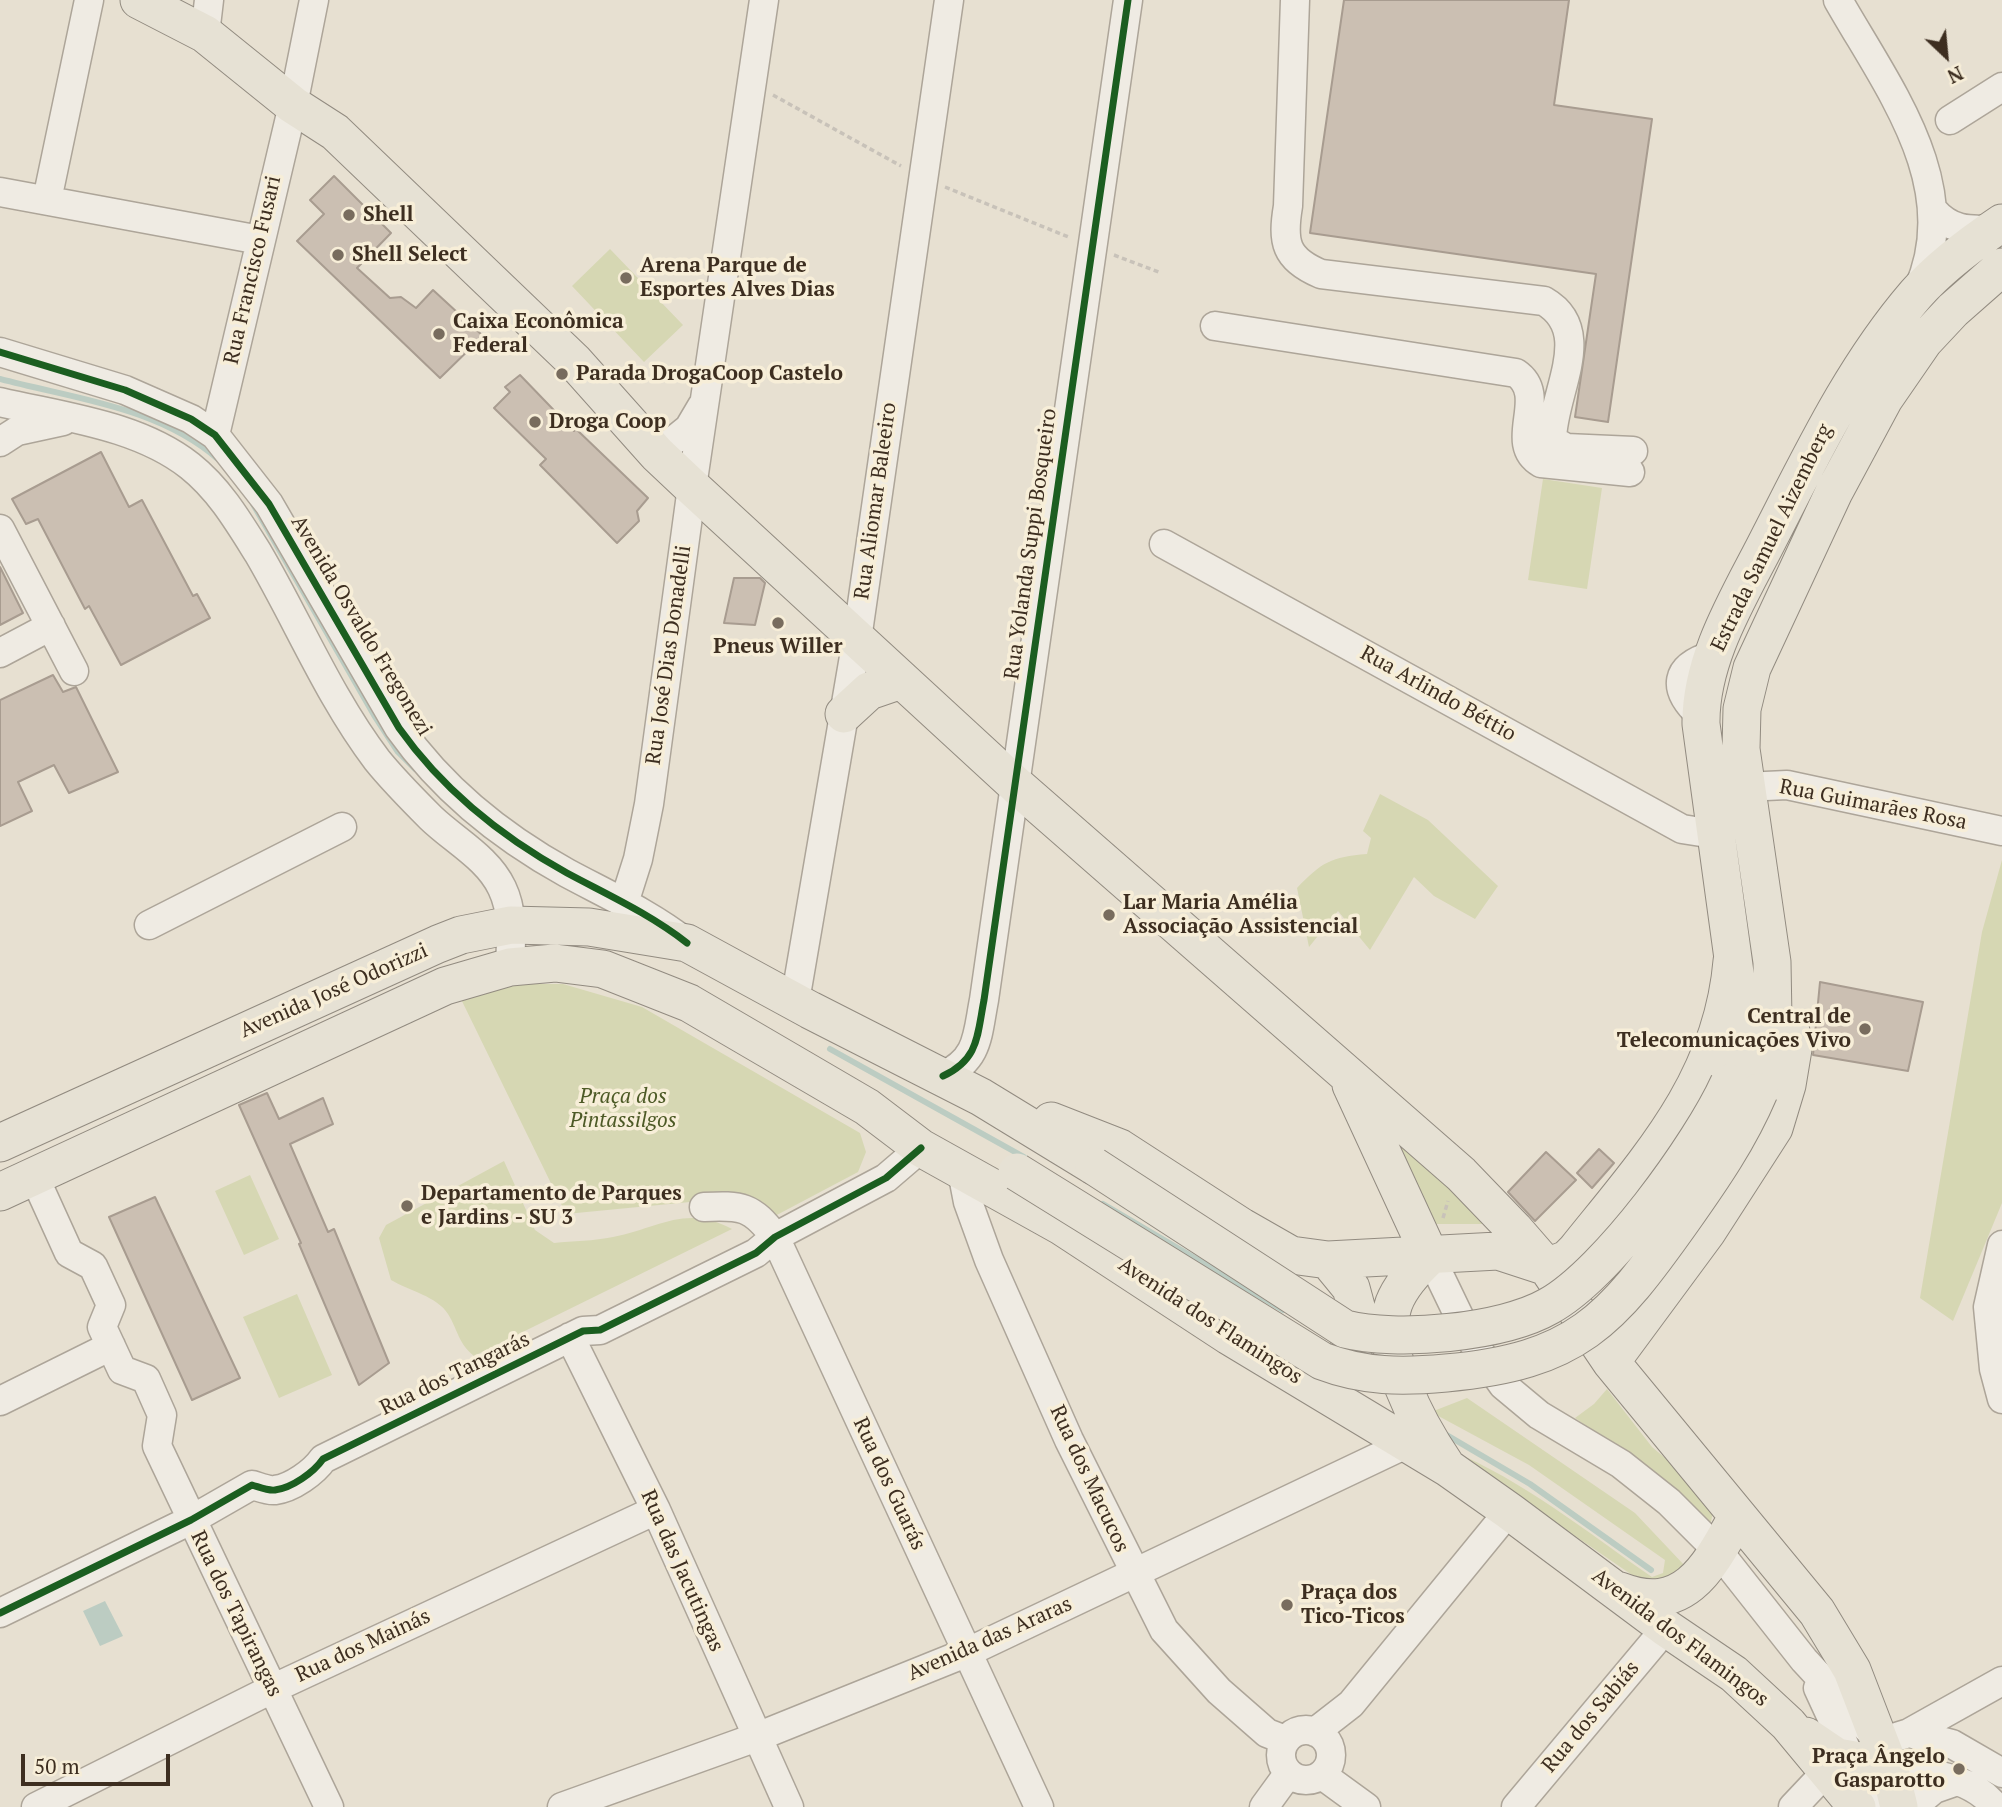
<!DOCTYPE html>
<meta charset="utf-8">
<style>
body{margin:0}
#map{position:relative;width:2002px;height:1807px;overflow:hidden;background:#e7e0d1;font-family:"PT Serif",serif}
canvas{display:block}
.north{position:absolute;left:1911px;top:21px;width:70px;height:70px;-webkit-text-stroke:5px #f7eed8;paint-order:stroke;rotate:154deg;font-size:19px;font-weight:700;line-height:28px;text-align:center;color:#3d2e20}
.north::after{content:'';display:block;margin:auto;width:24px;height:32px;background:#3d2e20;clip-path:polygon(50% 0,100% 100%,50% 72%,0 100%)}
.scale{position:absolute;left:21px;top:1754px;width:149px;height:32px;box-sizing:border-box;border:4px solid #3d2e20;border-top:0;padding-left:9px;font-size:21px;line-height:24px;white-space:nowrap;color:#3d2e20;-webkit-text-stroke:5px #f7eed8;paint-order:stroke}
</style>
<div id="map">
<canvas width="2002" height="1807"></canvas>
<div class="north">N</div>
<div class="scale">50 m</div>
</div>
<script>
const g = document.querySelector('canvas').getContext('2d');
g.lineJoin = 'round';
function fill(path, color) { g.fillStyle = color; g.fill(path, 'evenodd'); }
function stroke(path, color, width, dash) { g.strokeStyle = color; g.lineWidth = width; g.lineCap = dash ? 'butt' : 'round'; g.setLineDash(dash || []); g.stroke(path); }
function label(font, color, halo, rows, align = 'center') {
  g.font = font + ' "PT Serif",serif'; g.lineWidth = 7; g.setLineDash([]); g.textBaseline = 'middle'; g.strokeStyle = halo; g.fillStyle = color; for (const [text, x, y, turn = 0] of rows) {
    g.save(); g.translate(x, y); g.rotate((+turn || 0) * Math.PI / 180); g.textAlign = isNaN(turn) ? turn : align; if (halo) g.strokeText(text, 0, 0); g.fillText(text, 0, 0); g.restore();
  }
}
fill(new Path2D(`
 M610,249L683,325L644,362L572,286Z
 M1543,479L1602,488L1587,589L1528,580Z
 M1380,794L1428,820L1498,886L1475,919L1434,896L1414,877L1370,950L1338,911L1309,947L1297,888C1322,862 1331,857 1367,854L1371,838L1363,831Z
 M2002,860V1203L1953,1321L1920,1298L1982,932Z
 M502,984H563L642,1007L860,1133L866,1152L858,1172L773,1217L721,1199L566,1214L458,993Z
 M1383,1112L1495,1224H1436Z
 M504,1161L535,1230L554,1243C573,1241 594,1241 613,1237C659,1228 686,1204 732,1229L474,1356C458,1343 458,1330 448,1314C438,1297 408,1290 391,1280L379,1238L386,1225Z
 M250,1175L279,1239L244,1255L215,1191Z
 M297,1294L332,1375L279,1398L243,1317Z
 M1607,1389L1652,1447L1689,1478L1714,1508L1710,1526L1638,1462L1575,1418L1594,1404Z
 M1467,1398L1635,1513L1686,1567L1662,1589L1648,1586L1450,1450C1524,1481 1587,1532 1652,1577L1663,1573L1665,1560L1529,1465L1431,1412Z`), '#d6d7b3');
fill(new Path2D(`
 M105,1601L123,1636L100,1646L83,1611Z`), '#bcccc2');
stroke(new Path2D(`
 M0,379C75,399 159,407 219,460
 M253,504L374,715L398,752L415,769
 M830,1049L1024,1157
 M1103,1204L1283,1310
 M1445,1434L1530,1484L1651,1570`), '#bcccc2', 6);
const building = new Path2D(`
 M1344,0H1569L1554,105L1652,119L1608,422L1575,417L1596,274L1310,233Z
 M334,176L391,233L357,268L390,298L401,297L416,308L433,290L483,336L440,378L297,241L324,214L310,200Z
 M520,375L574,431L576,429L648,498L637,511L639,521L617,543L540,465L546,459L494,408L510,392L505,387Z
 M101,452L129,507L142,500L193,596L197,594L210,618L121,665L89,606L85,609L38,519L26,524L12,499Z
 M0,567L23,613L0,625Z
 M734,578H760L765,583L755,625L724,623Z
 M53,675L63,692L76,687L118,772L69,793L54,765L18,782L32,811L0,826V700Z
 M1820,982L1923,1002L1908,1071L1813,1055Z
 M267,1093L279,1119L323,1098L333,1124L290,1144L328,1232L334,1229L389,1363L359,1385L299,1244L301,1243L239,1105Z
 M1599,1149L1614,1163L1592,1188L1577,1173Z
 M1546,1152L1576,1180L1535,1221L1508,1192Z
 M155,1197L240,1378L192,1400L109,1217Z`);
fill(building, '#cbbfb2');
stroke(building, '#a89c90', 2);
const minor = new Path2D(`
 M1295,0L1288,206C1282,242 1285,259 1321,274L1544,301C1596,331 1552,393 1552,440L1566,448L1633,451
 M1838,0C1888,88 1965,186 1918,290
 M205,34L209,0
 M1950,120L2002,87
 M0,192L260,240
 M47,200L89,0
 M1933,210C1950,230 1968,231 1993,229
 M1215,326L1516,373C1550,396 1506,443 1541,463L1630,472
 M0,352L125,390L191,419L215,435L269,504L399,728C443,790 500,836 567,873C608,895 650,914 687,943
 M0,402C63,417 138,425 190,466C219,489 238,521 258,553C298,621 329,697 377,760C393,780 413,800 431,818C455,841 488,858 502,888C514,913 511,941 510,967
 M215,435L293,105L314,0
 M0,442L17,431L63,421
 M657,454L689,428L702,406
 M0,529L74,671
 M1164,544L1682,829L1714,834
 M0,653L51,626
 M1701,716C1671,689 1674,666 1714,655
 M1744,787L1787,785L2002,831
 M624,903L638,859L649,804L692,487L764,0
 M149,925L342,827
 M795,1001L857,639L949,0
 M943,1076C979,1059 977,1036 984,1000L1128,0
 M962,1171L968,1202L989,1260L1069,1440L1164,1630L1219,1691L1267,1733L1285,1740
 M34,1176L69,1253L93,1266L111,1305L102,1327L122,1370L146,1379L162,1415L157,1446L329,1807
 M704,1207C741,1205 752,1206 775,1237L1039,1807
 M2002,1245L1988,1307L1994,1369L2002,1399
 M1430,1256L1469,1337L1503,1385L1539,1415L1621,1464L1669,1502L1718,1551L1804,1660L1880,1742L1909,1733L2002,1681
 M570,1337L656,1510L789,1807
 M0,1401L111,1346
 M0,1613L191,1520L252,1485C259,1487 268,1491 275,1490C292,1488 314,1472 323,1459L583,1331L600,1330L756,1253L775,1237L886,1178L921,1148
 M1818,1688L1873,1807
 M1281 1755a25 25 0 1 1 50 0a25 25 0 1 1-50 0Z
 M1315,1732L1351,1704L1509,1511
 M1909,1733L1952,1744L2002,1773
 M1889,1766C1924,1773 1973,1776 1995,1807
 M1322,1775L1366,1807
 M36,1807L272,1689L656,1510
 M562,1807L757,1737L968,1652L1406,1444
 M1264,1807L1288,1774
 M1516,1807L1666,1628
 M1793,1807L1826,1772
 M1913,1807L1934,1789L1954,1782`);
const major = new Path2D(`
 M139,0L205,34L293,105L335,132L574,361L657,454L692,487L1017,786L1461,1174L1514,1229L1547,1267L1611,1362L1817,1612L1852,1670L1889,1766L1899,1807
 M844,714L869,691L901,680
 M1729,1083L1739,1047L1741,1017L1701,724C1700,657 1741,594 1770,536C1813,452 1854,366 1916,294C1940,267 1972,243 2002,223
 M1351,1085L1430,1256
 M1759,1092L1773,1019L1772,962L1741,749L1742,709L1752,668L1834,492L1884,399L1924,341L1953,310L2002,267
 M1051,1121L1120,1148L1242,1227L1291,1255L1328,1260L1498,1251L1547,1267L1567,1259L1576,1250C1648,1160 1722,1081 1732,961
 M0,1143L438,944L461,935L511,925L589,927L687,943L810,1010L981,1097L1094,1166
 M0,1192L445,986L510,967L555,963L603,969L689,1003L867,1107L921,1148L1061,1226L1229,1336L1448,1468L1509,1511L1666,1628L1734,1674L1788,1724L1857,1807
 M1430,1256C1416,1269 1401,1285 1394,1303C1377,1350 1419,1426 1445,1464
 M1611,1362L1707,1232L1774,1128L1787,1085L1793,1049L1791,1031
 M1307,1369C1333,1369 1355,1354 1362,1329L1351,1288L1328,1260
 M1620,1591C1685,1616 1709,1567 1737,1517
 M1806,1736L1837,1757L1889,1766`);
stroke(minor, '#ada599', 31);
stroke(major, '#928b80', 39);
stroke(new Path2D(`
 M773,95L901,166
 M945,187L1071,238
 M1114,255L1161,273
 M1443,1218L1448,1201`), '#c8c2b9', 3.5, [5, 3.5]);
stroke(minor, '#efebe3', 28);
stroke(major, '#e6e1d4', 37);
const majorBridge = new Path2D(`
 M1094,1166L1345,1329C1396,1342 1502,1333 1549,1306C1608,1273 1701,1145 1729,1083
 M1017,1172L1322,1361C1364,1377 1402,1377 1446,1373C1577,1361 1610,1322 1683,1219C1712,1178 1739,1139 1759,1092`);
stroke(majorBridge, '#928b80', 39, []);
stroke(majorBridge, '#e6e1d4', 37);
stroke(new Path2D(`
 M0,352L125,390L191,419L215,435L269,504L399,728C443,790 500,836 567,873C608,895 650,914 687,943
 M943,1076C979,1059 977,1036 984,1000L1128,0
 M0,1613L191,1520L252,1485C259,1487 268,1491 275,1490C292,1488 314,1472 323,1459L583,1331L600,1330L756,1253L775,1237L886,1178L921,1148`), '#1b5e20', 7);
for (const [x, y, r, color] of [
 [349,215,7,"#786c5e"],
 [338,255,7,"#786c5e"],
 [626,278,7,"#786c5e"],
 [439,334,7,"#786c5e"],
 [562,374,7,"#786c5e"],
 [535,422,7,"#786c5e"],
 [778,623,7,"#786c5e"],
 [1109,915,7,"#786c5e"],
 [1865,1029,7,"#786c5e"],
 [407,1206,7,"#786c5e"],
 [1287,1605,7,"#786c5e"],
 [1959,1769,7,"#786c5e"]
]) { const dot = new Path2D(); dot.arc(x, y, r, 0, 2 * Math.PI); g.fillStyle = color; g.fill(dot); stroke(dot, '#f7eed8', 2.5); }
label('bold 21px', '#3d2e20', '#f7eed8', [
 ["Shell",363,215],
 ["Shell Select",352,255],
 ["Arena Parque de",640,266],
 ["Esportes Alves Dias",640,290],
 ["Caixa Econômica",453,322],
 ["Federal",453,346],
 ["Parada DrogaCoop Castelo",576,374],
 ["Droga Coop",549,422],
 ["Pneus Willer",778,647,"center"],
 ["Lar Maria Amélia",1123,903],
 ["Associação Assistencial",1123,927],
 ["Central de",1851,1017,"right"],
 ["Telecomunicações Vivo",1851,1041,"right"],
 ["Departamento de Parques",421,1194],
 ["e Jardins - SU 3",421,1218],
 ["Praça dos",1301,1593],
 ["Tico-Ticos",1301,1617],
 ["Praça Ângelo",1945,1757,"right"],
 ["Gasparotto",1945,1781,"right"]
], 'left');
label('21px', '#3d2e20', '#f7eed8', [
 ["Rua Francisco Fusari",253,270,-77],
 ["Rua Aliomar Baleeiro",876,501,-82],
 ["Estrada Samuel Aizemberg",1772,538,-64],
 ["Rua Yolanda Suppi Bosqueiro",1031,544,-82],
 ["Avenida Osvaldo Fregonezi",361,626,59],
 ["Rua José Dias Donadelli",669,655,-82],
 ["Rua Arlindo Béttio",1438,694,29],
 ["Rua Guimarães Rosa",1873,805,11],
 ["Avenida José Odorizzi",334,991,-24],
 ["Avenida dos Flamingos",1210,1321,33],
 ["Rua dos Tangarás",455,1374,-26],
 ["Rua dos Macucos",1089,1479,65],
 ["Rua dos Guarás",889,1484,65],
 ["Rua das Jacutingas",682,1571,66],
 ["Rua dos Tapirangas",236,1614,64],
 ["Avenida dos Flamingos",1680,1638,37],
 ["Avenida das Araras",990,1639,-24],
 ["Rua dos Mainás",363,1646,-25],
 ["Rua dos Sabiás",1591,1717,-50]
]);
label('italic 21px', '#4d5a26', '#f7eed8', [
 ["Praça dos",623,1097],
 ["Pintassilgos",623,1121]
]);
</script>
